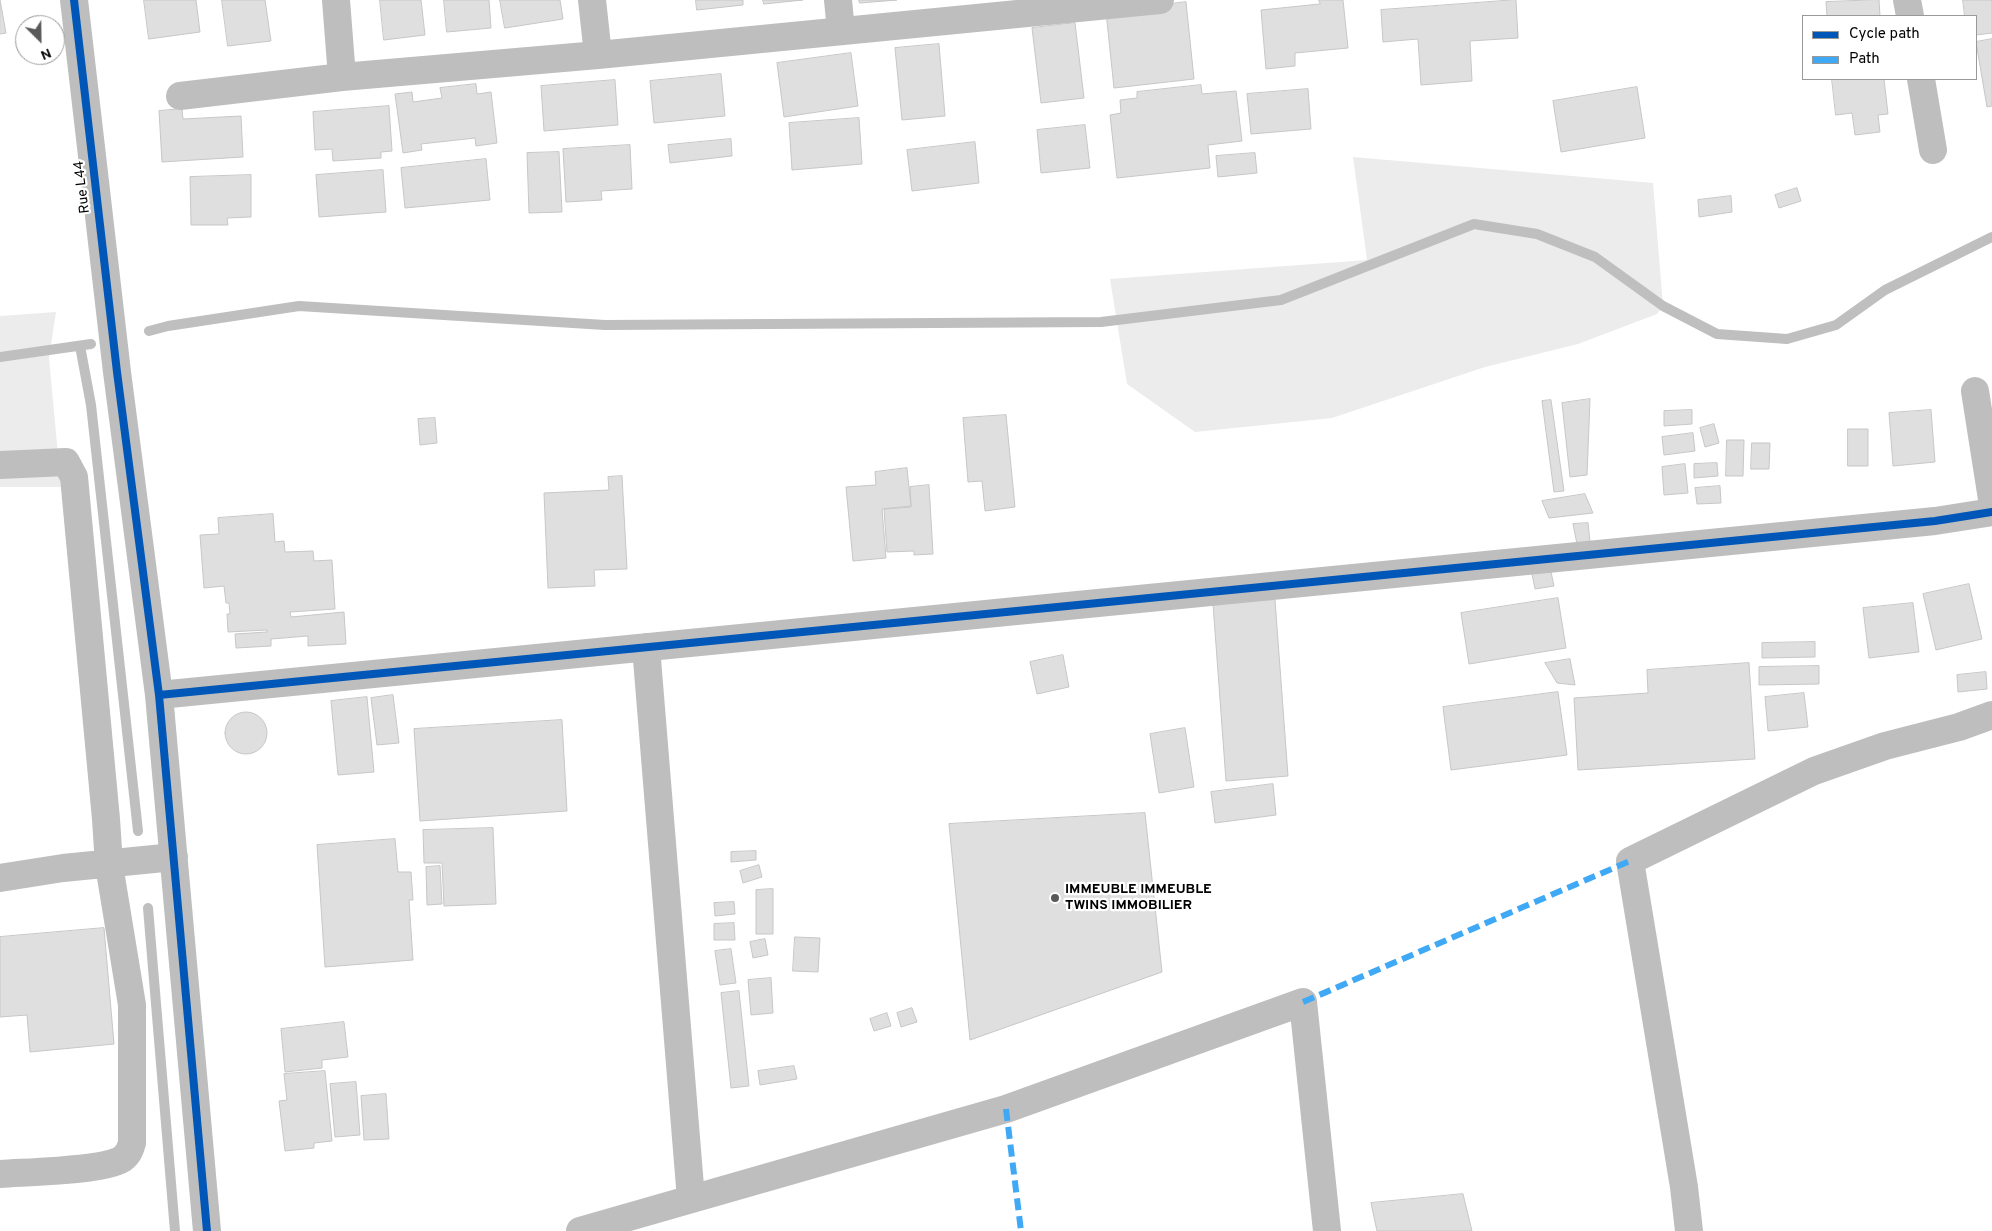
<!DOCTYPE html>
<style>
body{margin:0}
#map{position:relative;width:1992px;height:1231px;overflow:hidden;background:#fff;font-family:Overpass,sans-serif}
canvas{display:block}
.legend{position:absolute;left:1802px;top:15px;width:175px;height:65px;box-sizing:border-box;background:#fff;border:1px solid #999;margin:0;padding:6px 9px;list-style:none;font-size:15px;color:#000}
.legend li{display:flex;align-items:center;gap:10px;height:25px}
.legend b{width:25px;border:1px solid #999}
.north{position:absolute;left:15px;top:15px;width:50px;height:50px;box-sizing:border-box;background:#fff;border:1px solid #999;border-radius:50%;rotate:157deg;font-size:14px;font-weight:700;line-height:20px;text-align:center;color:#000}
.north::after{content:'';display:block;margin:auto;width:18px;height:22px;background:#595959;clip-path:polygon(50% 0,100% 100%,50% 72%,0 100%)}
</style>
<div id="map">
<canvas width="1992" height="1231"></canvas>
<ul class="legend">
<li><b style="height:6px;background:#0057b8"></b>Cycle path</li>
<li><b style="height:6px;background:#3fa9f5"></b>Path</li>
</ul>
<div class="north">N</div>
</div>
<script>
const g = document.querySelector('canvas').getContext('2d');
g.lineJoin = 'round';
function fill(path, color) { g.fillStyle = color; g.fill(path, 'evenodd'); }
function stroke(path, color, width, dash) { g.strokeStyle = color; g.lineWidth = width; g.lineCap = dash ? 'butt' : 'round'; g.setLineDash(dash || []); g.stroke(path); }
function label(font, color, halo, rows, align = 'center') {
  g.font = font + ' Overpass,sans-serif'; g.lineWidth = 4.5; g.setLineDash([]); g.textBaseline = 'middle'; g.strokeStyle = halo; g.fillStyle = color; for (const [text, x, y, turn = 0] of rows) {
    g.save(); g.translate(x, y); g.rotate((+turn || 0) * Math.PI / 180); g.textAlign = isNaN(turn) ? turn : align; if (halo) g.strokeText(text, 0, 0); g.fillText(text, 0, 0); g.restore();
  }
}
fill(new Path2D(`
 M1353,157L1653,183L1663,306L1657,314L1578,344L1485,367L1332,418L1195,432L1127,384L1110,279L1367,260Z
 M56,312L49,358L61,487H0V316Z`), '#ececec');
stroke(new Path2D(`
 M149,331L168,326L299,306L605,325L1101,322L1281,300L1474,224L1537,234L1595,257L1663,306L1717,334L1787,339L1836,325L1885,290L1992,237
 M80,346L91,405L138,831
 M0,357L91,344
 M148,908L175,1231`), '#bfbfbf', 10);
const building = new Path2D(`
 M0,0L6,33L0,34Z
 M144,0H196L200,32L149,39Z
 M222,0H265L271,41L228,46Z
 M380,0H421L425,35L384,40Z
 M444,0H489L491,28L447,32Z
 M500,0H560L563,19L505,28Z
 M696,0H743V5L697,10Z
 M763,0H803L764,4Z
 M859,0H897L860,3Z
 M1319,0H1343L1348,48L1295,53V66L1266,69L1261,10L1320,4Z
 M1516,0L1518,38L1470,41L1472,81L1421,85L1418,39L1383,42L1381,10Z
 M1879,0L1880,16H1827L1826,2Z
 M1963,0H1992V33L1976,35V16H1965Z
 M1186,2L1194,79L1114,88L1106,12Z
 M1075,23L1084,98L1041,103L1032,28Z
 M1992,39V106L1987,107L1976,42Z
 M939,44L945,116L902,120L895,48Z
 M851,53L858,106L784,117L777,63Z
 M721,74L725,116L654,123L650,81Z
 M1832,79H1884L1888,114L1878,115L1880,132L1855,135L1852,113L1836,115Z
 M615,80L618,125L544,131L541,86Z
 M476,84L477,94L491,92L497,143L476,146L475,138L421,144L422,150L403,153L395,94L412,92L413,102L442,98L440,88Z
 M1201,85L1202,94L1236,91L1242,141L1208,145L1210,168L1117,178L1110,115L1121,113L1120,100L1137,98V92Z
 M1637,87L1645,138L1561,152L1553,101Z
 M1308,89L1311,129L1251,134L1247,94Z
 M389,106L392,151L381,152V158L333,161L332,149L315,150L313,112Z
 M182,109L183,119L241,116L243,157L162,162L159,111Z
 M859,118L862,164L792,170L789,123Z
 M1085,125L1090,168L1041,173L1037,130Z
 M731,139L732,156L670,163L668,145Z
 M975,142L979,183L912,191L907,150Z
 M630,145L632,189L601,191L602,200L566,202L563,149Z
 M559,152L562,212L529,213L527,153Z
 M1255,153L1257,173L1218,177L1216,156Z
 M486,159L490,200L405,208L401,168Z
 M383,170L386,212L319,217L316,175Z
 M251,175V217L227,218L228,225H191L190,177Z
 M1797,188L1801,201L1779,208L1775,195Z
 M1731,196L1732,212L1699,217L1698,200Z
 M1590,399L1587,475L1570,477L1562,403Z
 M1551,400L1564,491L1554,492L1542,401Z
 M1692,410V424L1664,426V411Z
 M1931,410L1935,462L1893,466L1889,413Z
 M1006,415L1015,507L985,511L982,481L968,482L963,418Z
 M435,418L437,443L420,445L418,419Z
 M1714,424L1719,443L1705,447L1700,428Z
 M1848,429H1868V466H1848Z
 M1693,433L1695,451L1664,455L1662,437Z
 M1727,440H1744L1743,476H1726Z
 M1752,443H1770L1769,469H1751Z
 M1717,463L1718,476L1694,478V464Z
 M1685,464L1688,493L1664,495L1662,467Z
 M907,468L911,506L882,509L886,558L853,561L846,487L876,485L875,472Z
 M622,476L627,569L594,570L595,586L548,588L544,493L609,490L608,477Z
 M929,485L933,554L914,555V551L887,552L884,509L911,507L910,487Z
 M1720,486L1721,503L1697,504L1695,488Z
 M1585,494L1593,513L1549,518L1542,501Z
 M273,514L275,542L284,541L285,552L313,551L314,561L332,560L335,609L290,612L291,617L344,612L346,644L308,646V636L271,639V646L236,648L235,634L267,632V630L228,632L227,614H230L229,603H226L224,586L204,588L200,535L219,534L218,518Z
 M1588,523L1590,542L1577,544L1573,524Z
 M1550,567L1554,586L1535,589L1532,574Z
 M1969,584L1982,639L1936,650L1923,594Z
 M1558,598L1566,648L1469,664L1461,613Z
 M1275,600L1288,776L1226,781L1213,604Z
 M1913,603L1919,652L1869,658L1863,608Z
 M1815,642V657L1762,658V643Z
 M1063,655L1069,687L1037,694L1030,662Z
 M1570,659L1575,685L1557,683L1545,663Z
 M1749,663L1755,759L1578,770L1574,698L1648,693L1647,670Z
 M1819,666V684L1759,685V667Z
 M1986,672L1987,689L1958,692L1957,675Z
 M1558,692L1567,755L1451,770L1443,707Z
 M1804,693L1808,727L1768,731L1765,697Z
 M393,695L399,743L377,745L371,698Z
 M367,697L374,772L338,775L331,701Z
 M225 733a21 21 0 1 1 42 0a21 21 0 1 1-42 0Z
 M562,720L567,811L420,821L414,729Z
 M1185,728L1194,787L1159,793L1150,734Z
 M1273,784L1276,815L1215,823L1211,792Z
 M1145,813L1162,972L970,1040L949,824Z
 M493,828L496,904L444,906L442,863H424L423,830Z
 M395,839L398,872H411L413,900H409L413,960L325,967L317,845Z
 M756,851V860L731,862V852Z
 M759,865L762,877L743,883L740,871Z
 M440,866L442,904L427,905L426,867Z
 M773,889V934H756V890Z
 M734,902L735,914L715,916L714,903Z
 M734,923L735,940H714V924Z
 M104,928L114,1044L30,1052L27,1015L0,1017V937Z
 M795,937L820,938L818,972L793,971Z
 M765,939L768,955L753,958L750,942Z
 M731,949L736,983L720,985L715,951Z
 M771,978L773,1013L751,1015L748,980Z
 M739,991L749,1086L731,1088L721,993Z
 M912,1008L917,1022L901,1027L897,1013Z
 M887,1013L891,1026L874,1031L870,1019Z
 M344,1022L348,1057L322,1060V1068L285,1072L281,1029Z
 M794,1066L797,1079L760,1085L758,1071Z
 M325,1071L332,1141L314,1143V1148L285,1151L279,1101L287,1100L284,1074Z
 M356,1082L360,1135L335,1137L330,1084Z
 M386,1094L389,1139L364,1140L361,1096Z
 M1463,1194L1472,1231H1377L1371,1203Z`);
fill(building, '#dfdfdf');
stroke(building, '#c7c7c7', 1);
stroke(new Path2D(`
 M74,0L117,372L159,695L207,1231
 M336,0L342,77
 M592,0L598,55
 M838,0L841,31
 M1907,0L1910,16
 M1921,79L1933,150
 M180,96L342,77L598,55L1160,0
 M1975,391L1992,499
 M0,465L66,462L74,477L106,819L109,865L132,1005V1143C130,1150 128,1155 122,1159C103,1171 26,1172 0,1174
 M646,647L691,1199
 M159,695L1935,521L1992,512
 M0,878L63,868L174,857
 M580,1231L1006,1109L1303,1002L1327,1231
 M1689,1231L1684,1187L1630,861L1814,771L1885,746L1959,727L1992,715`), '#bebebe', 28);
stroke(new Path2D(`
 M1303,1002L1630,861
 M1006,1109L1021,1231`), '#3fa9f5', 6, [12, 6]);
stroke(new Path2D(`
 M74,0L117,372L159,695L207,1231
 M159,695L1935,521L1992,512`), '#0057b8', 8);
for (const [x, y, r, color] of [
 [1055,898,5,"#595959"]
]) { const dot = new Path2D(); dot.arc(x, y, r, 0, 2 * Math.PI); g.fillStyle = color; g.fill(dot); stroke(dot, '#fff', 2); }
label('14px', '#000', '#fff', [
 ["Rue L44",83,187,-97]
]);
label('bold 14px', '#000', '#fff', [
 ["IMMEUBLE IMMEUBLE",1065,890],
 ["TWINS IMMOBILIER",1065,906]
], 'left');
</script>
